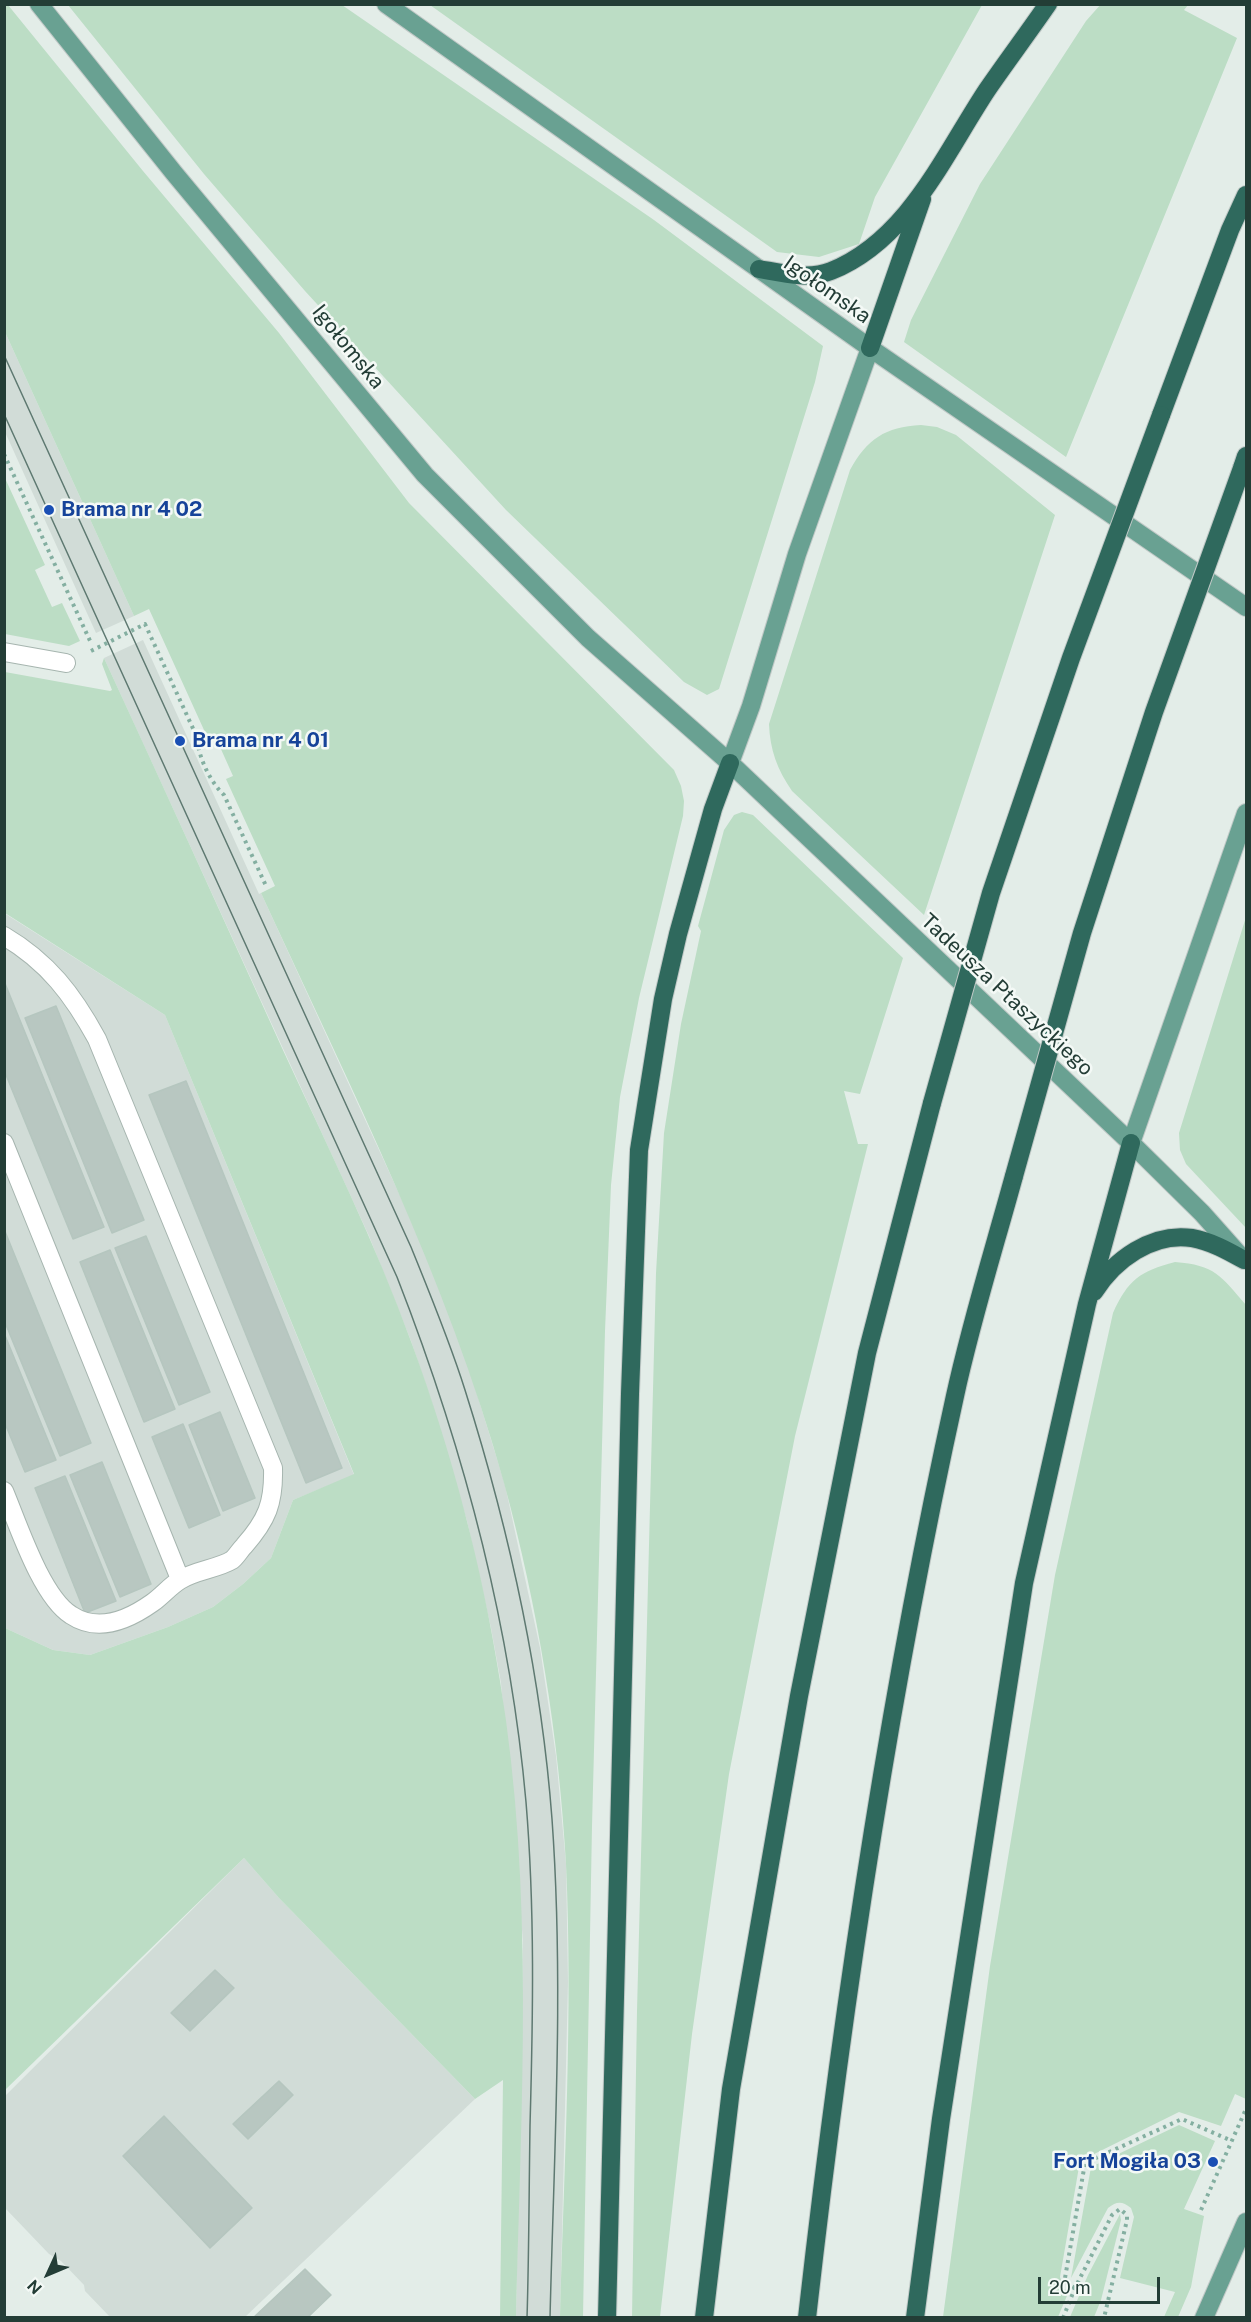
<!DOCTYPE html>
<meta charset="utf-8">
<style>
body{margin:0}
#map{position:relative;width:1251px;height:2322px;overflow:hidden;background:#e3ede8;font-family:"Public Sans",sans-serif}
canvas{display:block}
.frame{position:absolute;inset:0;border:6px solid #233d36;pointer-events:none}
.north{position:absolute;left:18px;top:2244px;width:60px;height:60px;-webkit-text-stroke:4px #f4f9f6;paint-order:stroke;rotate:226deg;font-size:16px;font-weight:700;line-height:24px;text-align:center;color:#233d36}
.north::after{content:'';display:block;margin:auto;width:21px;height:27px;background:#233d36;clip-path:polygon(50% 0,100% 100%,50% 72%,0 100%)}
.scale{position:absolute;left:1038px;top:2277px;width:122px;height:27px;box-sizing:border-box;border:3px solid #233d36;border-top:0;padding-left:8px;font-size:18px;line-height:21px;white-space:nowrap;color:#233d36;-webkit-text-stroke:4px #f4f9f6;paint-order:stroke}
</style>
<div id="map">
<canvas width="1251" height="2322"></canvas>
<div class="frame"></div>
<div class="north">N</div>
<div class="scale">20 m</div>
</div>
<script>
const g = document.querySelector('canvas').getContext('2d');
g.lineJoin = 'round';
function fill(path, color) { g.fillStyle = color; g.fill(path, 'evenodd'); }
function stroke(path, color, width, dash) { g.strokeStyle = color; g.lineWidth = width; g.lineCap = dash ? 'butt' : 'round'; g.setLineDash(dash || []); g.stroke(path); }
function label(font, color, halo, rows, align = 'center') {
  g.font = font + ' "Public Sans",sans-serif'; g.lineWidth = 5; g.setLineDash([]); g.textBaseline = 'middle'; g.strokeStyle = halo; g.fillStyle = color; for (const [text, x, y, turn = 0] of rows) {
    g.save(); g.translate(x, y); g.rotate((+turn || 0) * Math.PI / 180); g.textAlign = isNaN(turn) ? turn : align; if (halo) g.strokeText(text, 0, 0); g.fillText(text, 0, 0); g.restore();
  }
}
fill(new Path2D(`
 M5,332L134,616L96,633L5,432Z
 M143,640L259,894L261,893L408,1213L438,1283L465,1355L505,1485L540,1648L556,1756L566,1864L568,1982L560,2317H516L523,1941L501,1683L491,1628L467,1521L431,1400L411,1341L369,1236L104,658Z
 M4,913L165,1015L354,1475L293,1500L271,1558L243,1584L213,1607L168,1627L90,1655L53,1650L5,1628Z
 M244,1858L279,1898L475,2099L245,2317H110L85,2291L84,2285L61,2261L49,2254L5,2208V2096Z`), '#d1dcd7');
fill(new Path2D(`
 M1101,4L1188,5L1184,10L1237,38L1066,457L904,342L911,320L980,184L1086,21Z
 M4,5H8L143,171L279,333L409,503L674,770L681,786L684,801L683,816L639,998L620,1097L611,1185L605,1331L592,1826L583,2317H560C564,2167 573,2015 566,1864C559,1737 538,1607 504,1483C447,1277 350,1087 261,893L275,886L226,779L233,776L216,738L209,741L149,609L134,616L5,332Z
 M68,5H342L654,220L823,346L815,382L719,689L707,695L684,682L506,510L305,291L204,174Z
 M430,5H982L875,197L859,244L819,257L777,252Z
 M921,425L937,427L956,435L1055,515L924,915L792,791C777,769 770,750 769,724L850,470C867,439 885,427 921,425Z
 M4,476L45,565L35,570L52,607L62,603L80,641L69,646L5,634Z
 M104,658C164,788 223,918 282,1048C327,1145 375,1242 412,1344C452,1453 482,1566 500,1681C535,1892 521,2105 516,2317H500L503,2080L475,2099L279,1898L244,1858L5,2090V1628L53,1650L90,1655L168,1627L213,1607L243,1584L271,1558L293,1500L354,1474L165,1015L5,913V672L110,691L112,690L102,664Z
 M742,812L753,815L903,958L860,1094L844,1091L858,1144H868L795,1436L729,1774L692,2034L660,2317H632L637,2011L656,1273L664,1133L681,1024L701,931L698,926L724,830L734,815Z
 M1246,917V1228L1186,1164L1180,1150L1179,1133Z
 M1175,1262C1215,1265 1221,1276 1246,1305V2099L1235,2094L1221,2126L1179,2112L1080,2161L1060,2277L1064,2289L1069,2291L1058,2317H943L990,1966L1055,1575L1113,1313C1128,1280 1140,1271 1175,1262Z
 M1179,2125L1215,2141L1184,2209L1204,2216L1191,2287L1178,2317H1164L1175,2292L1120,2278L1134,2217L1131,2208C1122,2201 1117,2201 1108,2208L1071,2278L1091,2167Z
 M1120,2214L1121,2220L1101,2300L1094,2317H1070L1088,2275Z`), '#bcddc5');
const building = new Path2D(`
 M4,981L104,1227L73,1239L4,1070Z
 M56,1006L144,1220L112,1233L25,1018Z
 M186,1081L342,1468L306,1483L149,1095Z
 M4,1229L91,1443L60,1456L4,1320Z
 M146,1236L210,1392L179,1405L115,1248Z
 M110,1250L175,1409L144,1422L80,1262Z
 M4,1333L56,1460L25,1472L4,1421Z
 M220,1412L255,1498L223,1511L189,1425Z
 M183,1424L220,1515L189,1528L152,1437Z
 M102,1462L151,1584L120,1597L70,1475Z
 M65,1476L116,1601L85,1613L35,1488Z
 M215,1970L234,1988L190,2031L171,2013Z
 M279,2081L293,2095L248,2139L233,2124Z
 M164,2116L252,2208L210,2248L123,2156Z
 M305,2269L331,2295L307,2318H253Z`);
fill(building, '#b8c7c1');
stroke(building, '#b5c6bf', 1.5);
const lane = new Path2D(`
 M4,652L66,663
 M4,936C48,962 73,995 97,1039L273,1468C274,1503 267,1520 244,1546C240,1550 236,1557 232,1560C217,1569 196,1570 180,1580C170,1586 162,1596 152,1603C128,1620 98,1633 71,1615C41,1596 18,1524 4,1491
 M4,1143L180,1579`);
const primary = new Path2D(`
 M39,4L174,173L425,475L588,638L730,763L1131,1143L1202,1213L1242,1258
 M386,4L870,348L1246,607
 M730,763L751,706L797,554L870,348
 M1131,1143L1246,813
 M1204,2318L1246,2222`);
const highway = new Path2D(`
 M759,269C782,273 809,280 831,271C908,240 944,155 987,90C1007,61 1028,33 1048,4
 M870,348L922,199
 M1161,415L1230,230L1246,195
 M1242,468L1246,456
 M1094,1292C1114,1260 1152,1232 1192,1238C1210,1241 1228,1251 1244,1260
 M607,2318L630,1394L639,1150L663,999L678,934L713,809L730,763
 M704,2318L731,2089L799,1696L867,1353L932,1103
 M807,2318C842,2008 888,1700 955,1396C971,1322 994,1249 1014,1176
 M915,2318L941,2119L1024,1583L1087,1304L1131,1143`);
stroke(lane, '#a6b5af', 20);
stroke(primary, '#c1c9c7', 20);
stroke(highway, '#c1c9c7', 20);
stroke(new Path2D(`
 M4,454L91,643
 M91,651L145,624L196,735C199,757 208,779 224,795L267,888
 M1201,2210L1246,2109
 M1075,2288L1068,2284L1065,2278L1085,2163L1182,2119L1232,2141
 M1063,2318L1075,2288L1112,2215L1120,2209L1127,2215V2220L1104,2318`), '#84afa1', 4, [3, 4.5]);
stroke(lane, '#fff', 18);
stroke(primary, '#69a192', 18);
stroke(highway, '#2f695d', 18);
stroke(new Path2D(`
 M4,355L411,1247C430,1294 450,1342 465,1390C509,1529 541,1674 552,1819C564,1985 554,2152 550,2318
 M4,414L397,1277C463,1446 510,1621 526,1802C535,1910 533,2018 530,2126C529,2190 529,2254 527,2318`), '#5e7971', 1.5);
const highwayBridge = new Path2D(`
 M932,1103L991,893L1071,658L1161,415
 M1014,1176L1082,933L1154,712L1242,468`);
stroke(highwayBridge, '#c1c9c7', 20, []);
stroke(highwayBridge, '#2f695d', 18);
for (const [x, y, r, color] of [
 [49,510,6,"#1a4fb4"],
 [180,741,6,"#1a4fb4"],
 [1213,2162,6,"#1a4fb4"]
]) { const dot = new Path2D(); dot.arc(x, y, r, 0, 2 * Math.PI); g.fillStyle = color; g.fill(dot); stroke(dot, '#f4f9f6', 2); }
label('21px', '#233d36', '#f4f9f6', [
 ["Igołomska",827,290,35],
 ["Igołomska",348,347,51],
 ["Tadeusza Ptaszyckiego",1007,995,43]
]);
label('bold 21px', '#164399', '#f4f9f6', [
 ["Brama nr 4 02",61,510],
 ["Brama nr 4 01",192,741],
 ["Fort Mogiła 03",1201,2162,"right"]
], 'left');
</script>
